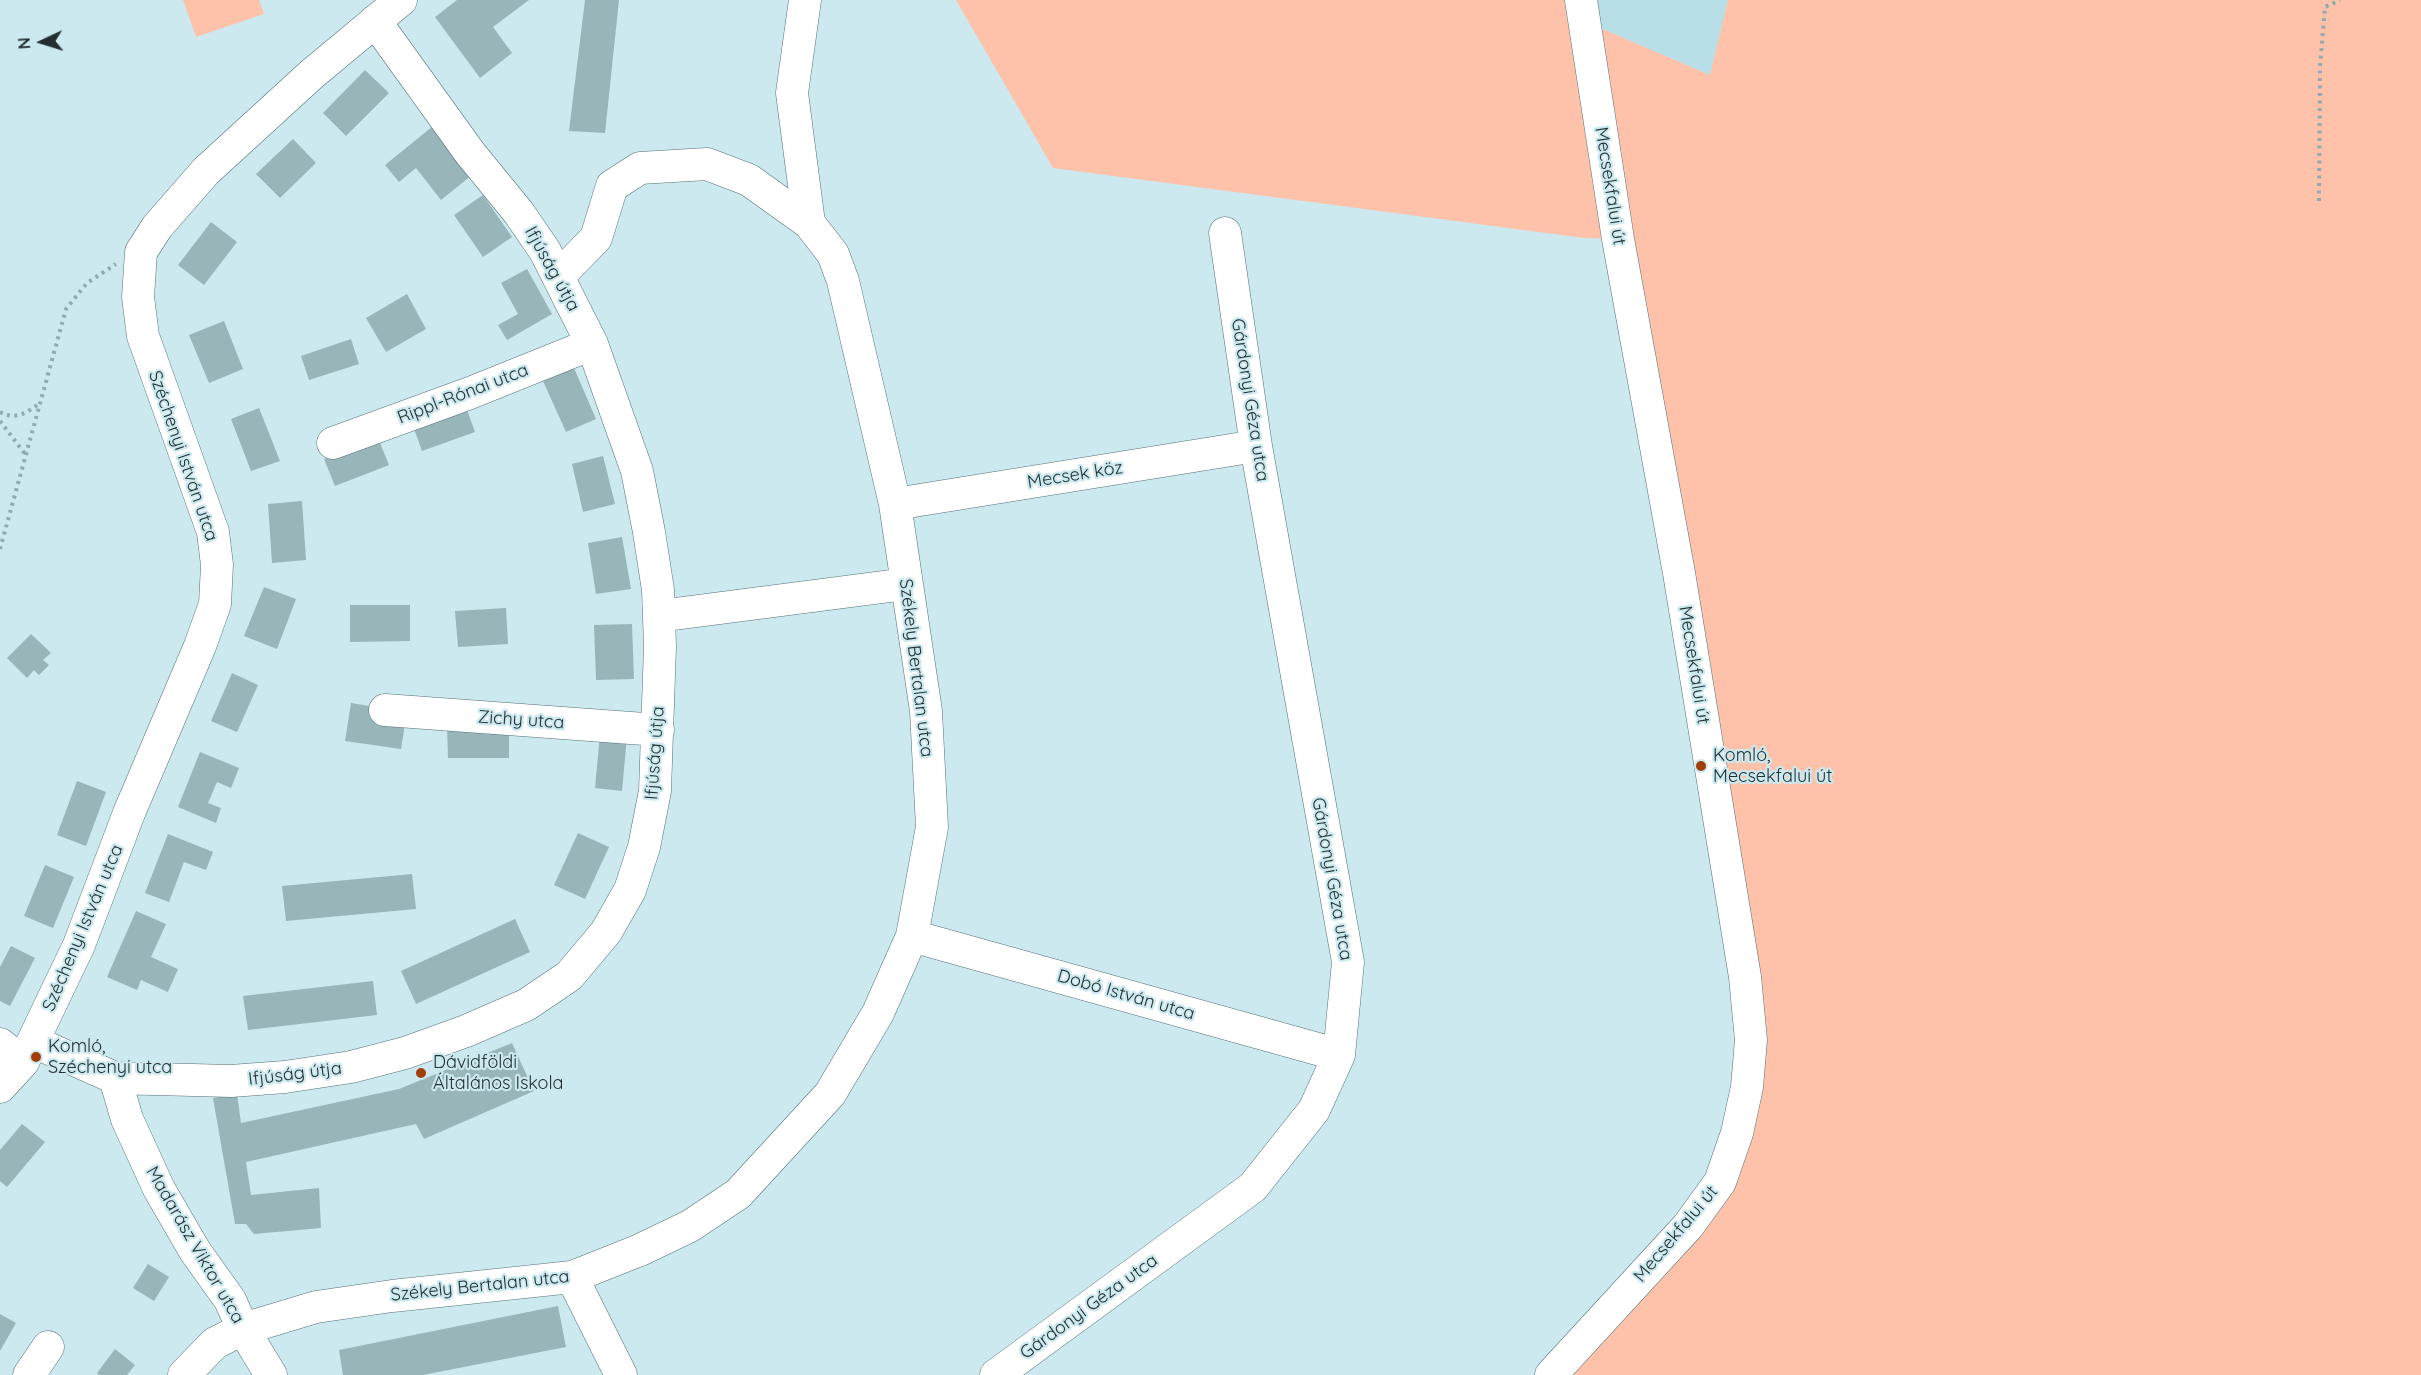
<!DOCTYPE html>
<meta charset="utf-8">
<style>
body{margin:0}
#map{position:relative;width:2421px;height:1375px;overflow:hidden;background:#cbe9ef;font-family:Quicksand,sans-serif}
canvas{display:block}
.north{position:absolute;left:12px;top:12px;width:60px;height:60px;-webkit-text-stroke:4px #cbe9ef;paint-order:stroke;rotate:266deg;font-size:16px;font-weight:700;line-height:24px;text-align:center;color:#232f31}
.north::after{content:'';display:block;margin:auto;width:21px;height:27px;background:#232f31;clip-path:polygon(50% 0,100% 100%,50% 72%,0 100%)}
</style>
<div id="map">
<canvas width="2421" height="1375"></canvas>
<div class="north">N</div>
</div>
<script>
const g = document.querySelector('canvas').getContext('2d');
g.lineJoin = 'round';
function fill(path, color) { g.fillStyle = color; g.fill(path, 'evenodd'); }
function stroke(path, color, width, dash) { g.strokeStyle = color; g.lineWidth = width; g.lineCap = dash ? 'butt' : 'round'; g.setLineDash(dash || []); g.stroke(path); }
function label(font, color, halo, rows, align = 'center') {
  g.font = font + ' Quicksand,sans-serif'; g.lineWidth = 4.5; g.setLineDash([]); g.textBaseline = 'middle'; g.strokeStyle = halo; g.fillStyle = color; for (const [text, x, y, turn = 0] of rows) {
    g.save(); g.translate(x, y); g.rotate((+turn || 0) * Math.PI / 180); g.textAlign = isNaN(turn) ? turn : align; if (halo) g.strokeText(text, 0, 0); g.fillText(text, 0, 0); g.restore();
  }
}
fill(new Path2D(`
 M1581,0H1728L1710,75L1584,21Z`), '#b8dfe7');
fill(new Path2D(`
 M183,0H259L264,14L196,37Z
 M956,0H1581L1584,21L1710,75L1728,0H2421V1375H1551L1688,1226L1747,1087L1618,239L1584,238L1053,168Z`), '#fec2ab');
fill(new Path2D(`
 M457,0H529L493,27L512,53L480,78L435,17Z
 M585,0H619L605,133L569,131Z
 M365,70L389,93L346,136L323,113Z
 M433,126L472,175L441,200L416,168L399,182L385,165Z
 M293,139L316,163L280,198L256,174Z
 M483,195L512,237L483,257L454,215Z
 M211,222L237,242L204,285L178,265Z
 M527,269L552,314L507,340L498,325L518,314L501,283Z
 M407,294L426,329L386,352L366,318Z
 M224,321L243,369L209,383L189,335Z
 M351,339L359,364L309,380L301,356Z
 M574,368L596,419L566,432L543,381Z
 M466,407L475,432L422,451L413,426Z
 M259,408L280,461L251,471L231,419Z
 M378,438L389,465L335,486L324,459Z
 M603,456L615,504L583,512L572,464Z
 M302,501L306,560L272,563L268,504Z
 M622,537L631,589L596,594L588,543Z
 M264,587L296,599L277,649L244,636Z
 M350,605H410V641L350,642Z
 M506,608L508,644L458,647L455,611Z
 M632,624L634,679L596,680L594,625Z
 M31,634L51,653L43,660L49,665L39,675L34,670L27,678L7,658Z
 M232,673L258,685L237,732L211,721Z
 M351,703L407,712L401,749L345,741Z
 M509,725V758H448L447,726Z
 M600,734L627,736L622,791L595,788Z
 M200,752L239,768L231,788L217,782L208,803L221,808L216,823L178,807Z
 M77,781L106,792L86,846L57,835Z
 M578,833L609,847L585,899L554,885Z
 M168,834L213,852L206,870L184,862L169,902L145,893Z
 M45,865L74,877L53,928L24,916Z
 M412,874L416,909L286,921L282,886Z
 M136,911L166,924L151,957L178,969L168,992L141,980L137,990L107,977Z
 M515,919L530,952L416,1004L401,971Z
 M11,946L35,958L10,1006L0,1001V967Z
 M373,981L377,1015L248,1030L243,996Z
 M512,1043L534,1091L424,1139L416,1124L246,1162L251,1195L319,1188L321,1228L254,1234L246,1224H235L213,1098L237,1094L241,1123L399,1089Z
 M22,1124L45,1142L7,1187L0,1181V1150Z
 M148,1264L169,1277L154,1301L133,1288Z
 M558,1306L566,1347L423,1375H343L339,1350Z
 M0,1314L16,1323L0,1351Z
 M115,1349L135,1365L127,1375H99L97,1373Z`), '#98b5ba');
const minor = new Path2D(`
 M805,0L792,93L809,223
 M333,443L470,393L592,344
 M895,504L1256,446
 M659,616L906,584
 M385,710L658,730
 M912,936L1339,1055
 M34,1042L115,1078L231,1081L285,1077L351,1067L405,1053L466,1031L526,1005L569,976L606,932L630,890L644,847L655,791L660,646L658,590L649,532L637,471L592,344L545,251L519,213L470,153L375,21
 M0,1044L23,1062
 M115,1078L127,1119L159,1189L195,1251L230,1300L243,1329L271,1375
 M0,1087L23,1062L79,945L129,813L200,646L215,604L217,565L213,532L143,336L138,297L141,252L157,227L206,171L312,74L401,0
 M572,1277L621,1375
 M29,1375L48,1347
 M184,1375L215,1343L243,1329L316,1307L392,1296L572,1277L640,1250L690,1226L738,1194L830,1094L878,1013L912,936L932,827L926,711L895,504L843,281L833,254L809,223L749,180L707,164L640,168L612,186L596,238L558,277
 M996,1375L1253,1187L1314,1110L1339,1055L1348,962L1256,446L1225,233
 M1551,1375L1688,1226L1720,1182L1737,1133L1747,1087L1751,1040L1745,977L1679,573L1618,239L1581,0`);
stroke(minor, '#557176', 33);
stroke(new Path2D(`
 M2319,201L2320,67L2325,7L2340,0
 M0,412C13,420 26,414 37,405
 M0,421L25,454
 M0,549L66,309L87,283L116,264`), '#92a9ae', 4, [3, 4.5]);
stroke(minor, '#fff', 32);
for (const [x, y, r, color] of [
 [1701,766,6,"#a13d09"],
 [36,1057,6,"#a13d09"],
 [421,1073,6,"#a13d09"]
]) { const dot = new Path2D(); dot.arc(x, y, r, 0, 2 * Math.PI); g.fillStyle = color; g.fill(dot); stroke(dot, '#cbe9ef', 2); }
label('18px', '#232f31', '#cbe9ef', [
 ["Mecsekfalui út",1610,186,81],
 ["Ifjúság útja",552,269,61],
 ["Rippl-Rónai utca",463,394,-21],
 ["Gárdonyi Géza utca",1250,400,81],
 ["Széchenyi István utca",183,456,71],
 ["Mecsek köz",1075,475,-9],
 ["Mecsekfalui út",1694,665,81],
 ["Székely Bertalan utca",916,668,83],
 ["Zichy utca",521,720,4],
 ["Ifjúság útja",655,753,-86],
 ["Gárdonyi Géza utca",1332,879,80],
 ["Széchenyi István utca",83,928,-67],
 ["Dobó István utca",1126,995,16],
 ["Ifjúság útja",295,1074,-7],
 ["Mecsekfalui út",1676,1234,-50],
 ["Madarász Viktor utca",195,1245,60],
 ["Székely Bertalan utca",480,1286,-6],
 ["Gárdonyi Géza utca",1089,1307,-36]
]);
label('18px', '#232f31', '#cbe9ef', [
 ["Komló,",1713,756],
 ["Mecsekfalui út",1713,777],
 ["Komló,",48,1047],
 ["Széchenyi utca",48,1068],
 ["Dávidföldi",433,1063],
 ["Általános Iskola",433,1084]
], 'left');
</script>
